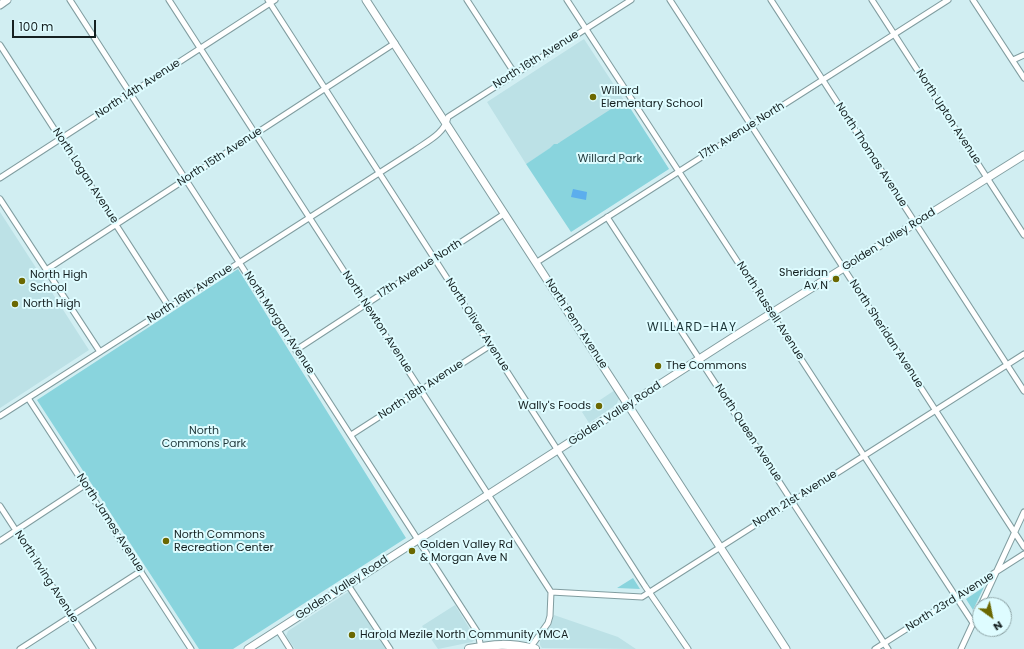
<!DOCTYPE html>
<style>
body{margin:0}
#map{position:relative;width:1024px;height:649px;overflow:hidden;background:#d1eef2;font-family:Poppins,sans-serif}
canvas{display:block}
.north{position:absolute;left:972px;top:597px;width:40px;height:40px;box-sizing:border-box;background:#defcff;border:1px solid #8ea4a6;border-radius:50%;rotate:147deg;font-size:11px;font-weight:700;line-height:16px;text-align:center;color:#152021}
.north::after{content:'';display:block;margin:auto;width:14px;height:18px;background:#6b6801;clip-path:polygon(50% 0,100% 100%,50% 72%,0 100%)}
.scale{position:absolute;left:12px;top:20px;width:84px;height:18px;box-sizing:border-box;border:2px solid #152021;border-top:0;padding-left:5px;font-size:12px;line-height:14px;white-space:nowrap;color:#152021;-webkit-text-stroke:3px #defcff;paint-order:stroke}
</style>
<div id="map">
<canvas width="1024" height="649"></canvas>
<div class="north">N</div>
<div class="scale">100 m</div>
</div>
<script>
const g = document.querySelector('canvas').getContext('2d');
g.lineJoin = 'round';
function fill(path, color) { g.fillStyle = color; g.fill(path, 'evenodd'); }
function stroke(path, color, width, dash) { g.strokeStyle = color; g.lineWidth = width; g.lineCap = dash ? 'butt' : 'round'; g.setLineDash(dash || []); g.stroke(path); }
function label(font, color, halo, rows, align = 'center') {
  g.font = font + ' Poppins,sans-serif'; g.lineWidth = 4; g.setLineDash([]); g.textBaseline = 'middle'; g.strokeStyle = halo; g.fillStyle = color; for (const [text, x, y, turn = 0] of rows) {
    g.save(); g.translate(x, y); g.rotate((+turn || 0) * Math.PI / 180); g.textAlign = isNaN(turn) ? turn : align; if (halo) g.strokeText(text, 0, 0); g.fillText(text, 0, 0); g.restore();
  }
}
fill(new Path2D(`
 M584,39L669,169L560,142L526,164L487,102Z
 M0,212L89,350L0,408Z
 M615,390L619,399L616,405L589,423L582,412Z
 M348,592L352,594L386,649H295L286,636L288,631Z
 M455,605L476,639L472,642L438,649L422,626Z
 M554,615L618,637L636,649L542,648L540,645V641L551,625Z`), '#bce1e6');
fill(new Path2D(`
 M625,100L669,169L571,232L526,164L550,148L554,144H557Z
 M238,269L406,538L233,649H199L37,400Z
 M633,578L640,589L617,588Z
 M984,587L973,610L966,599Z`), '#89d4dd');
fill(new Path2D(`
 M573,189L587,192L586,200L571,197Z`), '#5caeed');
const street = new Path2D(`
 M70,0L478,633L481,648
 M169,0L551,592L550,616L548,623L530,648
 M268,0L645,586L688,649
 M467,0L515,74
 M567,0L973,623
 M670,0L1024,547
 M771,0L1024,391
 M872,0L1024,235
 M973,0L1024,78
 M0,45L169,307
 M1013,60L1024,55
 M0,178L275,0
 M0,199L100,352
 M607,217L888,649
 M537,262L948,0
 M46,270L395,43
 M296,350L504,214
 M28,398L191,649
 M0,416L415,150C428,141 445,133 448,117L631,0
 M351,435L491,345
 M0,506L93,649
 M0,541L85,485
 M348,585L390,649
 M551,592L642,597L1024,354
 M981,605L1024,512
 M278,630L290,649
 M20,649L141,571
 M875,649L1024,554
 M961,649L980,608`);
const secondary = new Path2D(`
 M366,0L786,649
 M0,5L7,0
 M248,649L735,336L1024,155`);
const primary = new Path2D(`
 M469,649C494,644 509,643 535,649`);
stroke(street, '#819da0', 7);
stroke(secondary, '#819da0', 9);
stroke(primary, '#819da0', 10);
stroke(street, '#fff', 5);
stroke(secondary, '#fff', 7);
stroke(primary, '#fff', 8);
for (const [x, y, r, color] of [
 [593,97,4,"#6b6801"],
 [836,279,4,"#6b6801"],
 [22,281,4,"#6b6801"],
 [15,304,4,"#6b6801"],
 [658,366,4,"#6b6801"],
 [599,406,4,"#6b6801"],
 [166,541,4,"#6b6801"],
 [412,551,4,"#6b6801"],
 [352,635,4,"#6b6801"]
]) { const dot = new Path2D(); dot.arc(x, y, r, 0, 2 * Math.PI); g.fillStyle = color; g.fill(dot); stroke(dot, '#defcff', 1.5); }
label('11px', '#152021', '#defcff', [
 ["North 16th Avenue",536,60,-32],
 ["North 14th Avenue",138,89,-33],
 ["North Upton Avenue",948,117,57],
 ["17th Avenue North",742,131,-32],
 ["North Thomas Avenue",871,155,57],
 ["North 15th Avenue",220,157,-33],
 ["North Logan Avenue",85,176,57],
 ["Golden Valley Road",889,240,-32],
 ["17th Avenue North",420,269,-33],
 ["North 16th Avenue",190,294,-33],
 ["North Russell Avenue",770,311,57],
 ["North Newton Avenue",377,322,57],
 ["North Morgan Avenue",279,323,57],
 ["North Penn Avenue",576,324,57],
 ["North Oliver Avenue",477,325,57],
 ["North Sheridan Avenue",886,334,57],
 ["North 18th Avenue",421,390,-33],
 ["Golden Valley Road",615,414,-33],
 ["North Queen Avenue",748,433,57],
 ["North 21st Avenue",795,499,-32],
 ["North James Avenue",110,523,57],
 ["North Irving Avenue",46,577,57],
 ["Golden Valley Road",342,588,-33],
 ["North 23rd Avenue",950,602,-32]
]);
label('11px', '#152021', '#defcff', [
 ["Willard",601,91],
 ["Elementary School",601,104],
 ["Sheridan",828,273,"right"],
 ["Av N",828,286,"right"],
 ["North High",30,275],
 ["School",30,288],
 ["North High",23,304],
 ["The Commons",666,366],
 ["Wally's Foods",591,406,"right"],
 ["North Commons",174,535],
 ["Recreation Center",174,548],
 ["Golden Valley Rd",420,545],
 ["& Morgan Ave N",420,558],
 ["Harold Mezile North Community YMCA",360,635]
], 'left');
label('11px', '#1e3639', '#defcff', [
 ["Willard Park",610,159],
 ["North",204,431],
 ["Commons Park",204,444]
]);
g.letterSpacing = '1px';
label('12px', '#1b3437', '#defcff', [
 ["WILLARD-HAY",692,328]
]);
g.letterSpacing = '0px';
</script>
